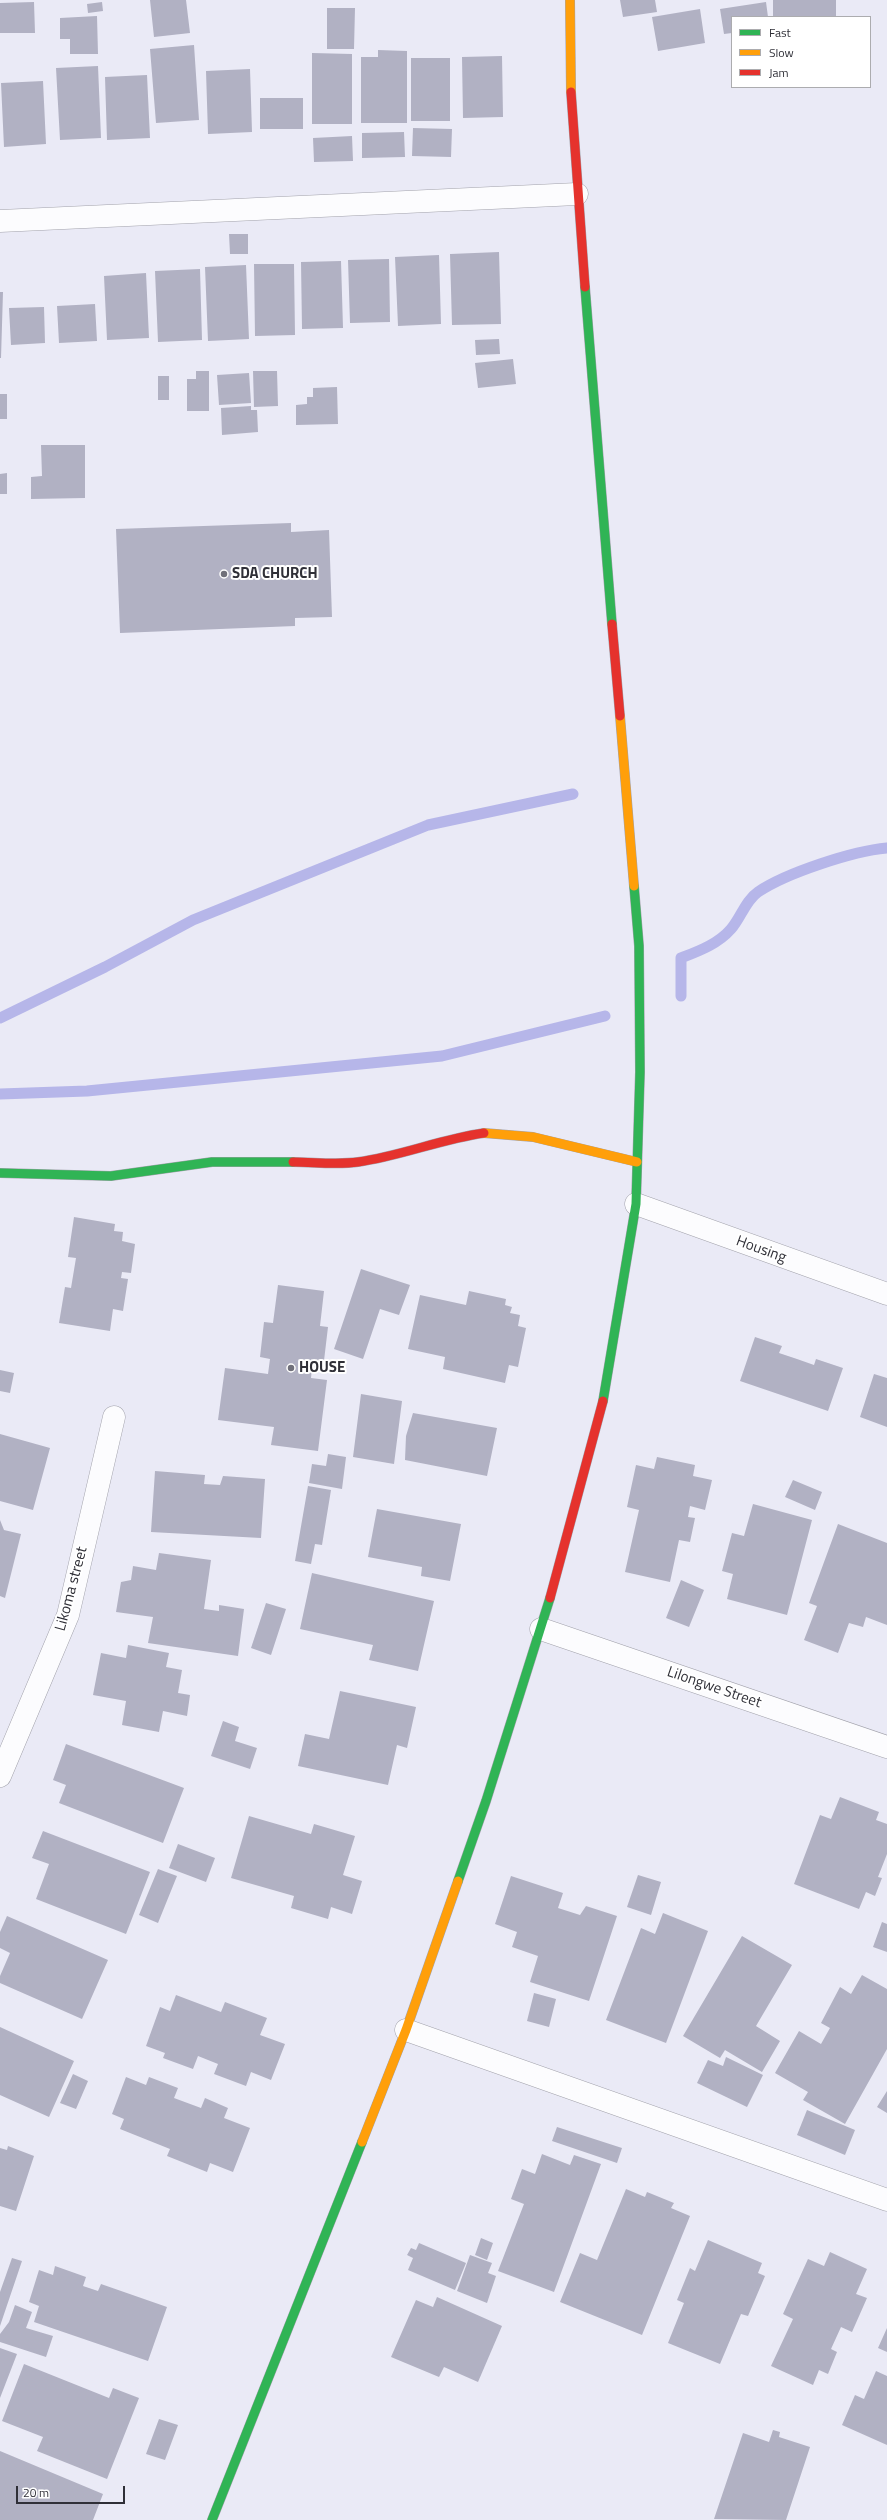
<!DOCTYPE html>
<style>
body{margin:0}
#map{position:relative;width:887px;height:2520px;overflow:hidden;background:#eaeaf6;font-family:"Titillium Web",sans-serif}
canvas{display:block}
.legend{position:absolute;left:731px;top:16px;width:140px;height:72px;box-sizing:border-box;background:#fff;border:1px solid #acacaf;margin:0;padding:5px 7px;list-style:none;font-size:12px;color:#2f2f37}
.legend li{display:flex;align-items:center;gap:8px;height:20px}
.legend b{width:20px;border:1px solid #acacaf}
.scale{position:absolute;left:16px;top:2486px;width:109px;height:18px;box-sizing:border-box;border:2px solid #2f2f37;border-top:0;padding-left:5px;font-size:12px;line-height:14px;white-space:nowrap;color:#2f2f37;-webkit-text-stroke:3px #fff;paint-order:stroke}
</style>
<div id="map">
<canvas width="887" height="2520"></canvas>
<ul class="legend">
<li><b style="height:5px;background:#30b455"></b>Fast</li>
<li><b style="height:5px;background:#ff9f0a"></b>Slow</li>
<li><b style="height:5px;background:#e5322d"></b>Jam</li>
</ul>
<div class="scale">20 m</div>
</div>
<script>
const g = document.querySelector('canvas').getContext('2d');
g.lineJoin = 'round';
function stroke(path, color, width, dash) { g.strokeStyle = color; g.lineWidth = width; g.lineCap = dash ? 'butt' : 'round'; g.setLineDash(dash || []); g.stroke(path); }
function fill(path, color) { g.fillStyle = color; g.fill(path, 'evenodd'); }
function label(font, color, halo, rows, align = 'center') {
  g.font = font + ' "Titillium Web",sans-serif'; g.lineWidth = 4; g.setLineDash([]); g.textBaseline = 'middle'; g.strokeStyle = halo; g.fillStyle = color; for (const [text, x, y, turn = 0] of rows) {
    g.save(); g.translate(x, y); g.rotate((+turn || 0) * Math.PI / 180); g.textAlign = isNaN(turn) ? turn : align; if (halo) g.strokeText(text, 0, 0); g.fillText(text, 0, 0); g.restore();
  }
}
stroke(new Path2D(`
 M681,996V958C699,951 718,944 731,929C740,919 746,900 758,892C786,873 853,851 887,848
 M0,1018L105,967L193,920L428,825L573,794
 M0,1094L87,1091L442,1056L605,1016`), '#b6b6e9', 11);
fill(new Path2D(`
 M150,0H186L190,33L154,37Z
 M620,0H655L657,12L623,17Z
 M773,0H836V17H773Z
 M34,2L35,33H0V3Z
 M102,2L103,11L88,13L87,4Z
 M766,2L768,17H732V33L724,34L720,9Z
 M327,8H355L354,49H327Z
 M700,9L705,43L658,51L652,17Z
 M97,16L98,54H70V39H60V18Z
 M194,45L199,120L156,123L150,49Z
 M378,50L407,51V123H361V57H378Z
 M312,53L352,54V124H312Z
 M502,56L503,117L463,118L462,57Z
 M411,58H450V121H411Z
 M98,66L101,138L60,140L56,68Z
 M250,69L252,132L208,134L206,71Z
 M147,75L150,138L107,140L105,77Z
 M43,81L46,144L4,147L1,83Z
 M260,98H303V129H260Z
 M413,128L452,129L451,157L412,156Z
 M404,132L405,157L362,158V133Z
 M352,136L353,161L314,162L313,138Z
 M229,234H248V254H230Z
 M499,252L501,324L452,325L450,254Z
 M439,255L441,324L398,326L395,257Z
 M389,259L390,322L350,323L348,260Z
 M341,261L343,328L302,329L301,262Z
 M254,264H294L295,335L255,336Z
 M246,265L249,339L208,341L205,267Z
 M200,269L202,340L158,342L155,271Z
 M146,273L149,338L107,340L104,276Z
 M0,292H3L1,358H0Z
 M95,304L97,341L59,343L57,306Z
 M44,307L45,343L11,345L9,308Z
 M499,339L500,354L476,355L475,340Z
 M513,359L516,384L478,388L475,363Z
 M196,371H209V411H187V379H196Z
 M253,371H277L278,406L254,407Z
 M249,373L251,403L219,405L217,375Z
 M158,376H169V400H158Z
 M337,387L338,424L296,425V405L307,404V397H313V388Z
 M0,394H7V419H0Z
 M251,406V410H257L258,432L222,435L221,408Z
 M41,445H85V498L31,499V477L42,476Z
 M7,473V494H0V474Z
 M291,523V532L329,530L332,617L295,618V626L120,633L116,529Z
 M74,1217L115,1224L114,1231L123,1232L122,1241L135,1244L131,1273L122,1272L121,1278L128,1279L123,1311L113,1309L110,1331L59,1323L65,1287L71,1288L76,1258L68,1257Z
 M361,1269L410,1285L399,1315L380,1309L363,1359L334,1349Z
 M278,1285L324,1291L320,1326L328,1327L323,1369L312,1368L311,1378L327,1380L318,1451L271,1445L274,1427L218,1420L225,1368L268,1374L270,1359L260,1357L264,1322L273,1323Z
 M469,1291L506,1299L505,1305L512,1307L510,1313L520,1315L518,1326L526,1328L518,1367L509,1365L505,1383L443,1369L445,1357L408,1349L420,1295L466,1305Z
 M755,1337L782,1346L779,1353L797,1359L814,1365L816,1359L843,1368L828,1411L740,1381Z
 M0,1370L14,1373L10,1393L0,1391Z
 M874,1374L887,1378V1427L860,1417Z
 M361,1394L402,1401L394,1464L353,1457Z
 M413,1413L497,1428L487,1476L405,1460L406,1436Z
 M0,1434L50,1448L33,1510L0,1501Z
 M328,1454L346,1457L342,1489L309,1483L312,1464L326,1466Z
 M657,1457L695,1465L693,1476L712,1480L705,1510L690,1506L688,1517L695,1518L690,1542L679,1540L670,1582L625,1572L639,1510L627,1507L636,1465L654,1469Z
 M155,1471L205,1475L204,1484L220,1485L223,1476L265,1479L261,1538L151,1532Z
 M793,1480L822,1492L815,1510L785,1497Z
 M308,1486L331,1490L322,1545L315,1544L311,1564L295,1561Z
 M753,1504L812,1520L787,1615L727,1599L733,1574L722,1571L732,1533L744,1536Z
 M377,1509L461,1524L450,1581L421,1576L422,1567L368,1557Z
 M0,1520L4,1530L21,1534L5,1598L0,1596Z
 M838,1524L887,1543V1625L866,1617L863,1627L849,1623L838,1653L804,1640L817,1606L809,1603Z
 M159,1553L211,1560L204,1609L219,1611V1605L244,1609L238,1656L148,1643L153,1617L116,1612L121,1582L131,1580L133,1566L156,1570Z
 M312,1573L434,1601L418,1671L369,1660L373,1645L300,1629Z
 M681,1580L704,1590L689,1627L666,1618Z
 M266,1603L286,1609L271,1655L251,1648Z
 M128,1645L169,1653L166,1667L182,1670L178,1693L190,1695L187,1716L163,1711L159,1732L122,1725L126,1701L93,1695L101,1653L126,1658Z
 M340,1691L416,1707L407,1748L397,1745L388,1785L298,1766L305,1734L329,1739Z
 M223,1721L239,1727L235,1741L257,1748L250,1769L211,1756Z
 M66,1744L184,1788L163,1843L59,1803L66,1785L53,1780Z
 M840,1797L879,1812L876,1820L887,1824V1854L878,1877L882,1878L875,1896L866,1892L859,1909L794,1884L820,1815L831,1819Z
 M249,1816L311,1834L314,1824L355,1836L343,1875L362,1881L352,1914L331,1907L328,1919L291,1908L294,1896L231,1878Z
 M43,1831L150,1872L126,1934L36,1899L49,1864L32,1858Z
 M178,1844L215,1858L206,1882L169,1868Z
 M158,1869L177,1876L158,1923L139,1915Z
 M638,1875L661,1882L651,1915L627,1907Z
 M511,1876L563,1893L558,1908L580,1915L586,1906L617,1916L589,2001L530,1982L538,1956L512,1947L517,1932L495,1924Z
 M663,1913L708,1931L666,2043L606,2020L641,1928L655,1934Z
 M7,1916L108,1960L82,2019L0,1983V1976L10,1953L0,1948V1932Z
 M882,1922L887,1924V1952L873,1947Z
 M742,1936L792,1965L756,2026L780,2041L762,2072L725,2050L720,2058L683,2036Z
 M862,1975L887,1989V2049L845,2124L803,2100L808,2092L775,2073L799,2031L821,2044L830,2028L821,2023L840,1987L851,1994Z
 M534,1993L556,1999L549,2027L527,2021Z
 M176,1995L221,2012L225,2002L267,2018L260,2035L285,2044L271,2080L251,2072L246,2086L214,2074L218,2064L198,2056L193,2069L163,2058L165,2053L146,2046L160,2007L170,2011Z
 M0,2027L74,2061L49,2117L0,2095Z
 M726,2057L763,2075L747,2107L697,2083L708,2060L723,2066Z
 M73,2074L88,2081L76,2109L60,2103Z
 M126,2077L146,2085L149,2077L178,2088L174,2098L201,2108L205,2098L228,2108L224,2118L250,2128L233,2172L210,2163L207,2172L167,2156L170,2149L120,2129L124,2119L112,2114Z
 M887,2091V2113L877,2107Z
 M807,2110L855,2130L845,2155L797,2135Z
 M557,2127L622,2148L617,2163L552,2141Z
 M8,2146L34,2156L16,2211L0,2206V2148L7,2150Z
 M542,2154L570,2165L574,2155L601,2164L554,2292L498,2271L524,2204L511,2199L522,2169L535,2174Z
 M626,2189L645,2197L647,2192L674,2203L671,2208L690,2216L642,2335L560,2302L580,2253L597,2260Z
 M481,2238L493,2243L487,2260L475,2255Z
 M708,2240L762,2263L758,2273L765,2276L748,2316L741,2314L720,2364L668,2343L684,2303L677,2300L690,2268L695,2271Z
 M419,2243L466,2263L455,2290L408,2270L413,2258L407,2255L411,2248L416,2250Z
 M830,2252L867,2269L856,2294L867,2298L852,2332L841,2327L831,2349L837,2352L828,2374L819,2370L813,2385L771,2366L793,2319L783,2314L808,2259L824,2266Z
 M470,2255L492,2263L488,2273L496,2276L487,2303L457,2291Z
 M12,2258L22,2261L0,2326V2292Z
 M55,2266L86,2277L83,2286L98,2291L101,2284L167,2307L148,2361L34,2322L39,2306L29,2302L39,2270L53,2275Z
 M437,2297L502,2326L478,2382L444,2367L439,2377L391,2357L416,2300L433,2307Z
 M15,2305L32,2312L26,2328L53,2336L46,2357L0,2342V2334L9,2322Z
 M887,2328V2352L878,2348Z
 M0,2348L17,2354L0,2398Z
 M24,2364L109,2398L113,2388L139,2398L107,2479L37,2451L43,2437L2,2421Z
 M876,2371L887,2376V2445L842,2425L855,2395L864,2399Z
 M159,2419L178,2425L165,2460L146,2454Z
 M773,2430L780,2432L779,2437L810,2447L786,2520L714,2519L743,2433L769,2442Z
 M0,2451L103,2494L93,2520H0Z`), '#b1b1c3');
const street = new Path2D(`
 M0,221L577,194
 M636,1204L887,1294
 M541,1629L887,1747
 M0,1776L68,1615L114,1417
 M406,2030L887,2200`);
const fast = new Path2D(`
 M585,287L612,624
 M0,1173L111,1176L212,1162H293
 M603,1401L636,1204L640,1072L639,946L634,886
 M458,1881L486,1801L550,1598
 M212,2520L362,2142`);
const slow = new Path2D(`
 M570,0L571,92
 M620,716L634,886
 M484,1133L533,1137L637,1162
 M362,2142L406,2030L458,1881`);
const jam = new Path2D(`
 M571,92L585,287
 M612,624L620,716
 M293,1162C314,1162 337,1165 358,1162C401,1156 441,1139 484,1133
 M550,1598L603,1401`);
stroke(street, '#a2a2ab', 23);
stroke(fast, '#a2a2ab', 10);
stroke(slow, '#a2a2ab', 10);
stroke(jam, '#a2a2ab', 10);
stroke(street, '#fcfcfe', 22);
stroke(fast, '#30b455', 9);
stroke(slow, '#ff9f0a', 9);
stroke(jam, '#e5322d', 9);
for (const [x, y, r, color] of [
 [224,574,4,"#70707a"],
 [291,1368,4,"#70707a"]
]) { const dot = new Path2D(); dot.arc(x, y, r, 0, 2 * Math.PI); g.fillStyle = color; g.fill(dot); stroke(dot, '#fff', 1.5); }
label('bold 15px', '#2f2f37', '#fff', [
 ["SDA CHURCH",232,574],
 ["HOUSE",299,1368]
], 'left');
label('15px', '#2f2f37', '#fff', [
 ["Housing",761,1250,20],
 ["Likoma street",72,1589,-75],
 ["Lilongwe Street",714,1688,19]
]);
</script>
